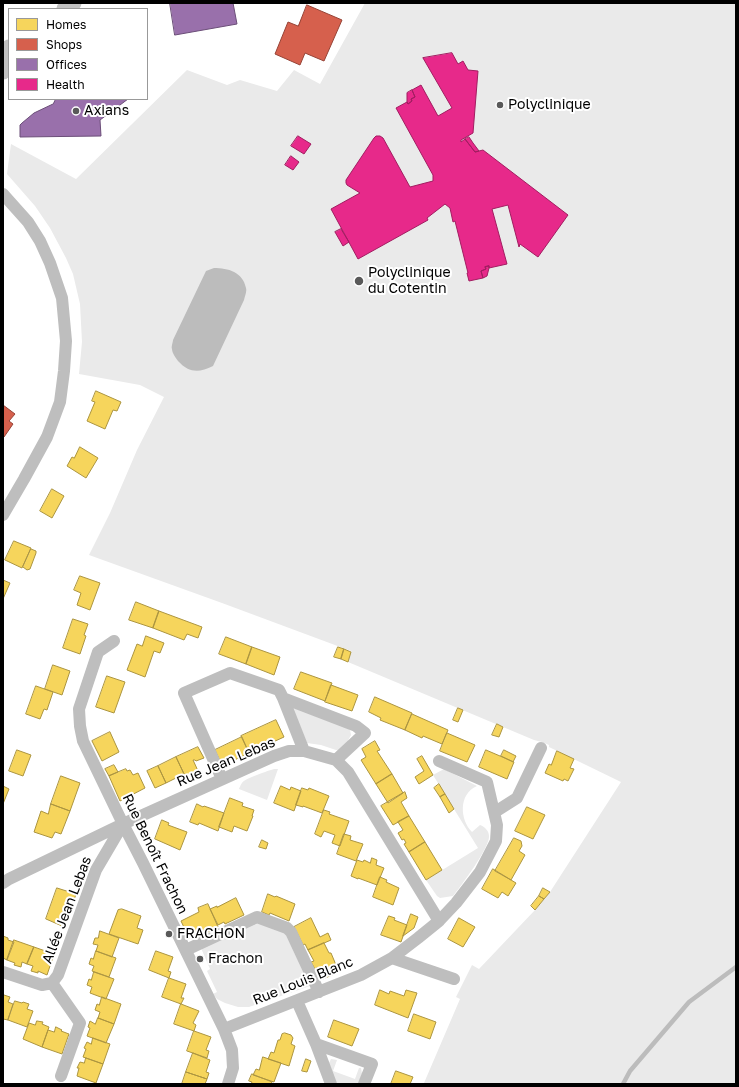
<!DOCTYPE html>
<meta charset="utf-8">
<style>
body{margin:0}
#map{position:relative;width:739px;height:1087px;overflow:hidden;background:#fff;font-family:"Golos Text",sans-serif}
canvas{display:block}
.frame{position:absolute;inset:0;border:4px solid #000;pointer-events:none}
.legend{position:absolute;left:8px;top:8px;width:140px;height:92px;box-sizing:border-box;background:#fff;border:1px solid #999;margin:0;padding:5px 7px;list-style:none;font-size:12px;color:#000}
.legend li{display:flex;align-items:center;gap:8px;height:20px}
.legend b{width:20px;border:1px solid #999}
</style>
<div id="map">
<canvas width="739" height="1087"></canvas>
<div class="frame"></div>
<ul class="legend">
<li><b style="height:11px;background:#f6d55c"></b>Homes</li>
<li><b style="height:11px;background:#d6604d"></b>Shops</li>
<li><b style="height:11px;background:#9970ab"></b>Offices</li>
<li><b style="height:11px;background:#e7298a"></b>Health</li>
</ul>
</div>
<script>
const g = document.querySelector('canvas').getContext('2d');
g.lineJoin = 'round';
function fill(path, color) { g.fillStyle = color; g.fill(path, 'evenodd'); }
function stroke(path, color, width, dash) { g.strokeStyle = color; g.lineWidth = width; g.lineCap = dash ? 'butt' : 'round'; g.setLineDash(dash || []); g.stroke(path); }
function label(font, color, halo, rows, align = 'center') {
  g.font = font + ' "Golos Text",sans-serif'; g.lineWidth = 4; g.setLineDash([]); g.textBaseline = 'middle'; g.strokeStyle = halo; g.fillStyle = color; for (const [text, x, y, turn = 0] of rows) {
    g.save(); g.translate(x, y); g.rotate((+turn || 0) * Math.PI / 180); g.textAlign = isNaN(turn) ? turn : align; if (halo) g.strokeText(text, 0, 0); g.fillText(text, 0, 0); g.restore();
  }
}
fill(new Path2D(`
 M365,3H736V1084L424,1083L460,999L456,997L472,965L479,969L535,910L550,892L621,782L549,747V745L542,742L534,740L348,662L351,651L222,603L89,555L110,513L137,450L164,397L140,385L79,374L82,342L80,304L73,274L66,258L50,228L35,206L7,174L11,144L76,179L187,70L227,85L240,80L277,91L294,70L320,84Z
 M294,708L346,727L350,730L351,735L344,748L339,751L321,745L307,743L293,709Z
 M274,769H278L267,800L239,789C239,789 241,784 242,783C245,778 268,771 274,769Z
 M444,769L477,786C458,794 460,820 472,832L480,825C485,827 489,831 489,836C490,847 461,886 453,896L440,898L437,896L426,880L478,848L433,775Z
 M259,923L285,933L310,986L249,1007H238L225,1003L217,999L213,994L217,992L207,971L210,969L201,948Z
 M331,1059L337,1060L333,1071L355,1079L359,1068H361L362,1074L358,1084H339L336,1082L329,1063Z`), '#eaeaea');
fill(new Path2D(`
 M214,268C228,268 243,272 246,288C247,291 245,296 244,300L213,366C199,373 189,373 178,361C176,358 172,353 172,349C171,347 173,342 173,340L206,271Z`), '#bcbcbc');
const homes = new Path2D(`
 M96,391L121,402L117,411L113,410L105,429L87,421L95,402L92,401Z
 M80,447L98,458L86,478L67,466L72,457L74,458Z
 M52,489L64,496L52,518L40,511Z
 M14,541L31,548L22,568L5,560Z
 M31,549L36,551V553L30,569L27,570L23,567Z
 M80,576L100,583L90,610L77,605L81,593L74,590Z
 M3,580L10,583L3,599Z
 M136,602L159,611L153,628L129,620Z
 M159,611L202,627L198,638L187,634L184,640L153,628Z
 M73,619L88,624L84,635L86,636L80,654L63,648Z
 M146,636L164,643L160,653L154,651L145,677L127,670L137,644L142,646Z
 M226,637L252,647L246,664L219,654Z
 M252,647L280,657L274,675L246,664Z
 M338,647L344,649L341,659L334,657Z
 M344,649L351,652L348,662L341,659Z
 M53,665L70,671L62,695L45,689Z
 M301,672L332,683L325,701L294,689Z
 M107,676L125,682L114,713L96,707Z
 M331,685L358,695L352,711L325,702Z
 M36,686L53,692L47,710L44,709L40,719L26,714Z
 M375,697L412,713L405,730L380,720L381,718L369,712Z
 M458,708L463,710L458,722L453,720Z
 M412,714L448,730L442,744L423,736L422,738L405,730Z
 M276,720L284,737L249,753L241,736Z
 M497,724L503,727L499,737L492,735Z
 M110,732L119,752L102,761L92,741Z
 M447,733L475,745L467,762L440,751Z
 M242,737L249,753L222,766L215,750Z
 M375,741L380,750L377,751L392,774L376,784L361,760L366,757L362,749Z
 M198,747L204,758L196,761L195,760H193L199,773L186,778L176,757Z
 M17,750L31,755L23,776L9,771Z
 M486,750L514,762L507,779L479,767Z
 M504,750L516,756L513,762L501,756Z
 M557,751L574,759L570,768L574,769L568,781L564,779L563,781L545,773L549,764L551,765Z
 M422,756L433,775L419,784L415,777L424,771L417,759Z
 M176,757L184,774L166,783L158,766Z
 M114,765L118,772L109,776L105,769Z
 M158,766L166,783L155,788L147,771Z
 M126,769L127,771L130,770L133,775L138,773L145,788L120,801L109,776Z
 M392,774L403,793L388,803L376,784Z
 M61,776L80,783L70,811L51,804Z
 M439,784L445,794L440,797L434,788Z
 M3,786L9,789L3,804Z
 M281,786L290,790L291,787L301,791L294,811L274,803Z
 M302,788L308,790L309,788L329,796L322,813L303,806V807L296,805Z
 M405,792L407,798L401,802L409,816L393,825L381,806Z
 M445,794L454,809L449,813L440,797Z
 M230,798L243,803L242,806L254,810L252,816H253L247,831L234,826L232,832L219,827Z
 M51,804L70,811L61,834L55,832L52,838L34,832L41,811L48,814Z
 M197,804L203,807L204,806L224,813L218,831L199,823L198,825L190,822Z
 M527,807L545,815L533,839L515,831Z
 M324,810L330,812L329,814L349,821L340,846L332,843L335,835L324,831L321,837L315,834Z
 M409,816L425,842L409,852L404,844L406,843L404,839L402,840L398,833L403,830L398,822Z
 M162,820L169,823L168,825L187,832L180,850L155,839Z
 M344,834L351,836L350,840L363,844L356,861L337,854Z
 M514,838L521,841L522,846L519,851L525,855L511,880L495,871Z
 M262,840L268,843L266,849L259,847Z
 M425,842L442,870L426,880L409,852Z
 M372,858L377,860L376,865L384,868L377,885L358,878V879L351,876L357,860L363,862L364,860L370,863Z
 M493,869L516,883L508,896L502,892L498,898L482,889Z
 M380,877L387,880L386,882L399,888L393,905L373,897Z
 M57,888L76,894L72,906L69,905L62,926L46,919Z
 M543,888L550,892L544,899L539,896Z
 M268,894L275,897L276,896L295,904L289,921L270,913L269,915L262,912Z
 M539,896L544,899L535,910L531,906Z
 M236,898L244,915L225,924L224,922L218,925L210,909L217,906V907Z
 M208,904L218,927L198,937L197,934L189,938L181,921L199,912L198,908Z
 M122,909L141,916L137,928L143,930L138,944L109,934L118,910Z
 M411,914L418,917L414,928L403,936Z
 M389,916L395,918L394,920L407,925L401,942L381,935Z
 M311,918L320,937L328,933L331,940L308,950L305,944L303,945L294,927Z
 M459,918L475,927L463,947L448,939Z
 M100,931L119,938L112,957L96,951L98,945L93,944L95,938H98Z
 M3,936L8,938V940L14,942L7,960L3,958Z
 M14,940L34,947L27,964L22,962L21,967L14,965L15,963L7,960Z
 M324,943L329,953H331L339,972L323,979L317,967L315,969L311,962L314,961L308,950Z
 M34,947L54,954L47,975L38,971V973L31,971L33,966L27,964Z
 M96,951L116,958L109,977L92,971L94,966L89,964L91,958L93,959Z
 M156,951L173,957L168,971L171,972L169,978L149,970Z
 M94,972L114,979L106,999L90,993L92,987L87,985L89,979L91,980Z
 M169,978L186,984L181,998H184L181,1004L162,997Z
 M380,990L389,994L390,991L404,996L406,990L417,993L408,1018L375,1005Z
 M4,995L10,997L8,1002L13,1004L8,1020L3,1019V997Z
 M102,997L121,1004L114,1024L98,1018L100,1012L95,1010L97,1004L99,1005Z
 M15,1001L22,1003L23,1002L29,1004L27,1009L33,1011L27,1027L8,1020Z
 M181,1004L199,1011L193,1023L196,1025L194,1031L174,1024Z
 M414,1014L436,1022L430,1039L408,1031Z
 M98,1018L114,1024L106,1043L87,1036L90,1028L88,1027L90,1021L95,1024Z
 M334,1020L359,1029L352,1046L328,1037Z
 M37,1021L43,1022L42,1024L49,1027L42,1047L23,1039L29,1023L35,1025Z
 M56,1027L62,1030L61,1031L69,1034L62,1054L42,1047L48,1030L54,1032Z
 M194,1031L211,1037L206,1050L209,1051L207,1058L187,1051Z
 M285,1033L291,1035L293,1038L291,1044L295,1046L289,1066L268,1059L271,1052L274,1053L278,1040H280L282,1034Z
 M93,1038L110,1044L103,1064L83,1057L86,1049L84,1048L87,1042L91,1044Z
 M193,1053L210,1060L206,1072L209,1073L207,1079L186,1072Z
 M263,1057L281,1063L274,1082L253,1075L256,1069L259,1070Z
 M86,1058L103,1064L96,1083L77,1076L79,1068H77L80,1062L84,1063Z
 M306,1059L311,1061L307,1072L302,1071Z
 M396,1071L413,1077L410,1084H391Z
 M186,1072L207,1079L205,1084H182Z
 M252,1074L272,1082L271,1084H251L252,1082L249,1081Z`);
fill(homes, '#f6d55c');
stroke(homes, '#ac9540', 1);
const shops = new Path2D(`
 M307,5L342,20L324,61L305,53L300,65L275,54L288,22L298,26Z
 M3,405L15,414L9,421L13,424L4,437H3Z`);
fill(shops, '#d6604d');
stroke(shops, '#964336', 1);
const offices = new Path2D(`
 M170,3H233L237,24L175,35Z
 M56,99H128L100,120L101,136L20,137V125L22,123L34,113L53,104Z`);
fill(offices, '#9970ab');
stroke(offices, '#6b4e78', 1);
const health = new Path2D(`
 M452,53L458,64L463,61L468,70L478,71L473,133L461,140V142L465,139L475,152L483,150L568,215L538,257L520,244L519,247L508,205L492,209L507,264L489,268V266L485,267L486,269L481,271L483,278L469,281L467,273H468L455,221L453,222L450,208L445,204L427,218L428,220L358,259L331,209L360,193L347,185L346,183V180L374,138L376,136H380L383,138L410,187L433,181V175L396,108L407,102L408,104L412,101L411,99L415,97L412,90L421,85L438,116L452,108L423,58Z
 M412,90L415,97L411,99L412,101L408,104L407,102V93Z
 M298,136L311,144L304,154L291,146Z
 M469,137L473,143L479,151L475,152L465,139Z
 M291,156L299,162L293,170L285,165Z
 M341,229L349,242L343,246L335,232Z
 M489,266V268L487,276L483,278L481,271L486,269L485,267Z`);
fill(health, '#e7298a');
stroke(health, '#a21d61', 1);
stroke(new Path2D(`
 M623,1084L630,1071L689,1002L736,967`), '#bcbcbc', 4.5);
stroke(new Path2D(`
 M3,194L28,222L40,241L50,263L62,298L66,341L64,371L60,402L47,437L24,479L3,515
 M114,641L98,652L79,709L80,726L83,741L123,824L143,863L224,1029L232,1050L233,1068L228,1084
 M283,698L356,726L365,733L336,760
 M222,779L184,693L230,673L279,690L283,698L304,751
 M495,812L517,798L541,748
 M3,883L9,879L123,824L274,756L289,751H304L336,760L348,772L439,921
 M186,950L257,917L287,928L291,932L319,992
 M392,958L454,979
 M3,972L42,985L52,983L58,975L96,870L123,824
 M52,983L80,1023L61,1076
 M297,1001L316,1044L331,1084
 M224,1029L361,975L392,958L418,938L439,921L456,903L480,872L496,841L497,825L487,782L439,761
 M316,1044L372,1064L364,1084`), '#bebebe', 12);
stroke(new Path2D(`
 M65,9L73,3
 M3,52L9,48
 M3,71L9,64`), '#c1c1c1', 17);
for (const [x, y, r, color] of [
 [500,105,4,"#595959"],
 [76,111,4,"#595959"],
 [359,281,5,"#595959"],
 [169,934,4,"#595959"],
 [200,959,4,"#595959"]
]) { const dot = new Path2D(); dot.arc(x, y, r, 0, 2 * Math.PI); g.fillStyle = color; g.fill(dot); stroke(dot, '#fff', 1.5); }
label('14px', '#000', '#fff', [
 ["Polyclinique",508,105],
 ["Axians",84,111],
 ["Polyclinique",368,273],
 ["du Cotentin",368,289],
 ["FRACHON",177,934],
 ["Frachon",208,959]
], 'left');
label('14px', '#000', '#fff', [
 ["Rue Jean Lebas",226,762,-23],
 ["Rue Benoît Frachon",155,854,64],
 ["Allée Jean Lebas",67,910,-69],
 ["Rue Louis Blanc",303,981,-22]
]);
</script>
